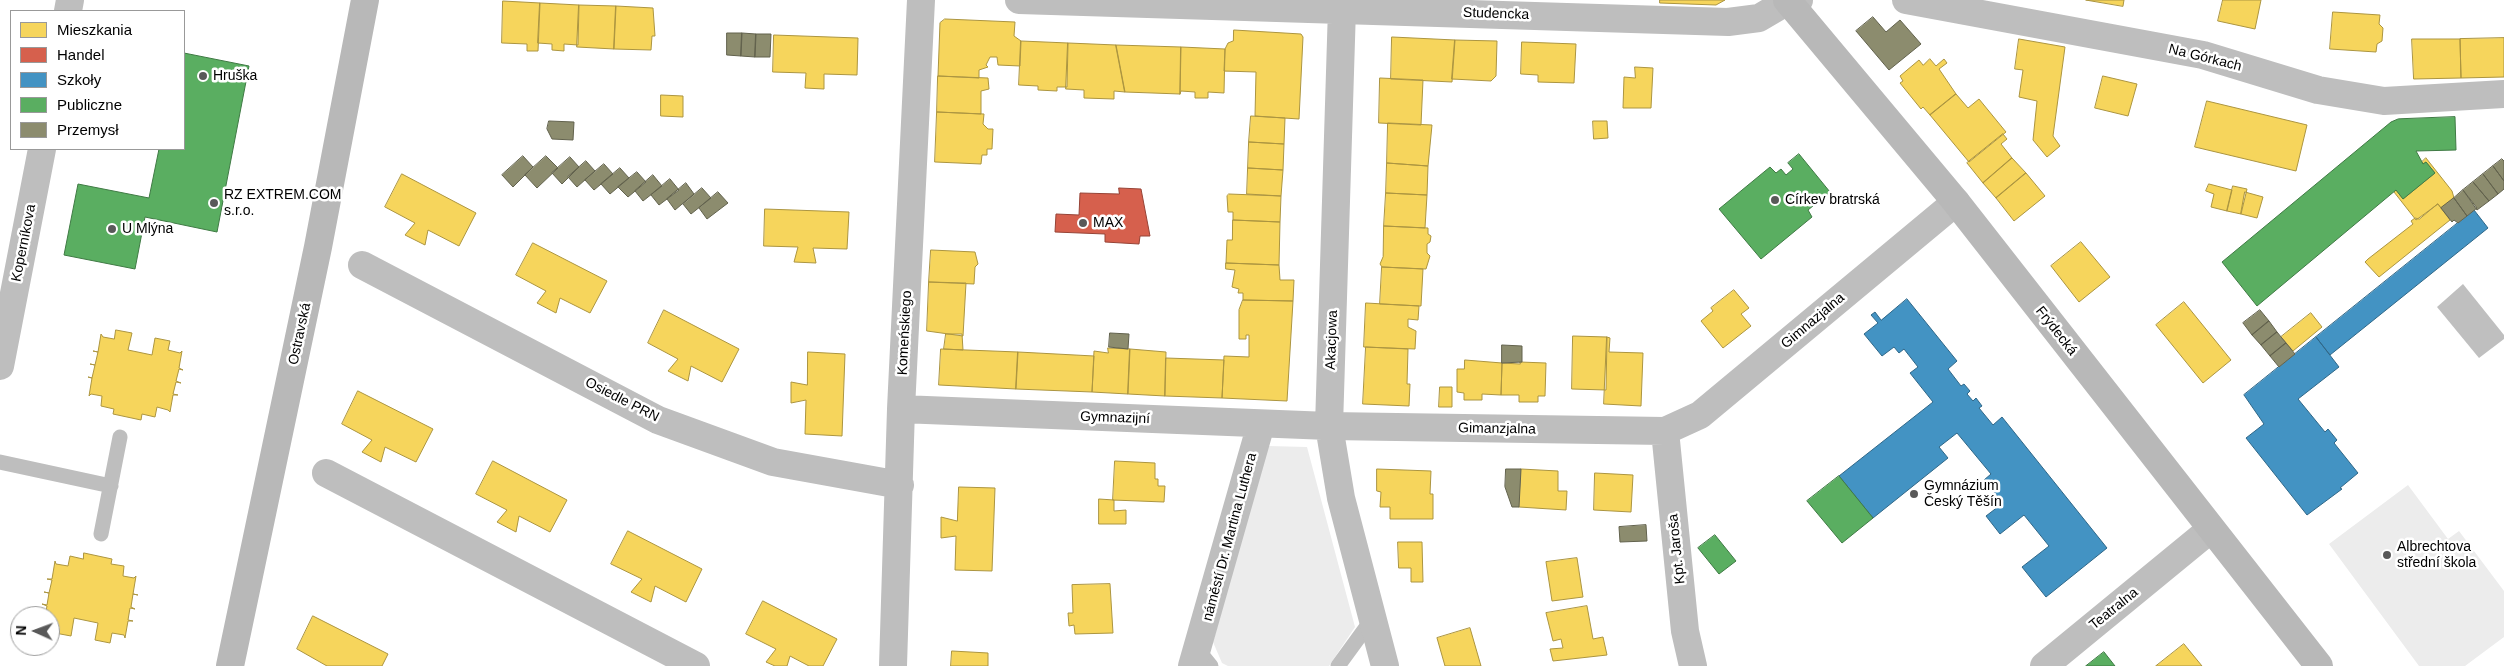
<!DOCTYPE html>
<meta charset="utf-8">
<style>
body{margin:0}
#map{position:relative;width:2504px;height:666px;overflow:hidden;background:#fff;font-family:Arial,sans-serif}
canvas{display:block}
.legend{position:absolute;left:10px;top:10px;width:175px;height:140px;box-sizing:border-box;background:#fff;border:1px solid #999;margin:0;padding:6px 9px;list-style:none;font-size:15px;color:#000}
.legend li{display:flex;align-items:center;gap:10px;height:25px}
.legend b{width:25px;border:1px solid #999}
.north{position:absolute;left:10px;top:606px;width:50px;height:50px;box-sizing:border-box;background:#fff;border:1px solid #999;border-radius:50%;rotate:272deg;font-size:14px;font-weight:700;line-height:20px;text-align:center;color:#000}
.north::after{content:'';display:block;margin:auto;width:18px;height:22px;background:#595959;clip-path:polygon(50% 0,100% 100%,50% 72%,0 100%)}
</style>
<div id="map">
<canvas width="2504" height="666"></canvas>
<ul class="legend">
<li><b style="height:14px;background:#f6d55c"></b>Mieszkania</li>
<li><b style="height:14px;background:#d6604d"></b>Handel</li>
<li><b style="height:14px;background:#4393c3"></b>Szkoły</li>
<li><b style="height:14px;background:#5aae61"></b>Publiczne</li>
<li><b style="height:14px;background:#8c8c6e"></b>Przemysł</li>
</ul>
<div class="north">N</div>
</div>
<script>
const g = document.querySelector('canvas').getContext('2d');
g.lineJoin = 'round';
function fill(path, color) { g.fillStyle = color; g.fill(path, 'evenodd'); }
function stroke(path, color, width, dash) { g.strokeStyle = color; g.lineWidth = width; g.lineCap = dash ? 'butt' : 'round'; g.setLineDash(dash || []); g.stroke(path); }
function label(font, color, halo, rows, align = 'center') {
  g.font = font + ' Arial,sans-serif'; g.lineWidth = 5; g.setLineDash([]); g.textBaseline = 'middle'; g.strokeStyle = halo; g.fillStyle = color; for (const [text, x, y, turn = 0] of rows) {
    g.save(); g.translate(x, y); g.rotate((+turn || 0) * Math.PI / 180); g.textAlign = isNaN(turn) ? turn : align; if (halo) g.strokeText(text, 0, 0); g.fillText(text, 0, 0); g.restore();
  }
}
fill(new Path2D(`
 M1268,446L1307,447L1355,627L1329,666H1228L1222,663L1213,642Z
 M2408,485L2448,539L2459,531L2504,591V637L2465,666H2419L2329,544Z`), '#ececec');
fill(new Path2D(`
 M2463,284L2504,335V339L2479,358L2437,307Z`), '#bfbfbf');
const homes = new Path2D(`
 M1660,0H1725L1716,5L1660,3Z
 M2086,0H2124L2123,6Z
 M2223,0H2261L2255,29L2218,21Z
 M503,1L540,3L538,51H527V44L502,43Z
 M540,3L579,5L578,45L564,44V51L552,50V44L538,43Z
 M579,5L616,6L614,49L577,47Z
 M616,6L653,8L655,36H652L651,50L614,49Z
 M2333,12L2380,15L2379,24L2383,28L2382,41L2377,44L2376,52L2330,49Z
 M945,19L1015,22L1014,36L1021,41L1020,66L998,65L997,57H990L986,65L988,67L979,70V78L938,76L940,23Z
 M1234,30L1301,34L1303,37L1299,119L1255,116L1256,72L1224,71L1225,49L1228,43L1233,41Z
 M774,35L858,38L857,75L824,74V89L805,88L806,73L773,72Z
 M1392,37L1455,40L1452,82L1391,79Z
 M2504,38V77L2461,78L2460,39Z
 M2019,39L2065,47L2053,136L2060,146L2047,157L2033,140L2037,101L2019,97L2023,70L2015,69Z
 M2412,39H2460L2461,78L2414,79Z
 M1455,40L1497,41L1496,76L1491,81L1452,79Z
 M1021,41L1068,43L1067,87H1057V91L1038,90V86L1019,85Z
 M1522,42L1576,44L1574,83L1538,82V75L1521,74Z
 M1068,43L1116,45L1125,92L1114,91V99L1084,98V90L1066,89Z
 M1116,45L1181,47L1180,94L1125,92Z
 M1181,47L1225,49L1224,93L1208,92V98H1195V92L1181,91L1180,94Z
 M1930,59L1936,66L1944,59L1947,63L1939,69L1956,94L1930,115L1923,107L1921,109L1900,83L1903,81L1900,76L1919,60L1923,65Z
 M1635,67L1653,68L1651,108H1623L1624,77L1635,78Z
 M938,76L988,78L989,89L981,91V114L937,112Z
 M2103,76L2137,84L2128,116L2095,108Z
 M1380,78L1423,80L1421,125L1379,123Z
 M1956,94L1968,108L1979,99L2006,132L1969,162L1930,115Z
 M661,95L683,96V117L661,116Z
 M2207,101L2307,125L2296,171L2195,147Z
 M937,112L984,114L983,124L988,129H993L992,149H987V155H982L981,164L935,162Z
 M1251,116L1285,118L1284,144L1249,142Z
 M1593,121H1607L1608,138L1594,139Z
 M1388,123L1432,125L1428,166L1387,163Z
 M2003,134L2007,139L2001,144L2012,158L1983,183L1967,163Z
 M1249,142L1284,144L1283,170L1248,168Z
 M2012,158L2026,173L1996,198L1983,183Z
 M2426,158L2452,191L2454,198L2441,208L2438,204L2416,220L2394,192L2396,190L2403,199L2435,173L2426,162L2423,164L2422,162Z
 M1387,163L1428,166L1427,195L1386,193Z
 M1248,168L1283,170L1281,196L1247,194Z
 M2026,173L2045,196L2014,221L1996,198Z
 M402,174L476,213L459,246L428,230L425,245L405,235L415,223L385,207Z
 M2209,184L2232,190L2227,211L2211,207L2214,194L2206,191Z
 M2233,186L2247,189L2241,214L2227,211Z
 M2245,192L2263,197L2257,218L2241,214Z
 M1386,193L1427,195L1425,228L1384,226Z
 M1229,194L1281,196L1280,222L1233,220V212H1228L1227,196Z
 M2438,204L2450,220L2379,277L2365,262L2368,259L2413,224L2411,221L2415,218L2419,219Z
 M765,209L849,212L847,249L813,248L816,263L794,262L798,247L764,246Z
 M1233,220L1280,222L1279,265L1226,263L1227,240H1232Z
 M1384,226L1428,228V234L1431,236L1430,242L1427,244V253L1430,256L1426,269L1382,267L1380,264L1383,257Z
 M2081,242L2110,277L2079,302L2051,266Z
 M533,243L607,281L590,313L560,298L556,313L537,303L546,291L516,275Z
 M931,250L975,252L978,264L975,267L974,284L929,282Z
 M1226,263L1279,265L1280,280H1294L1293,301L1243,300V293H1238L1239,289L1232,287L1235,270L1226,269Z
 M1382,267L1423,269L1421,306L1380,304Z
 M929,282L966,283L963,336L927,331Z
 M1734,290L1749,308L1741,314L1751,326L1723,348L1701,321L1713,311L1711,308Z
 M1243,300L1293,301L1287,401L1222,398L1224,356L1249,357V335H1246V339H1239V310Z
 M2184,302L2231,360L2203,383L2156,325Z
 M1366,303L1419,306L1418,320L1408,319V327L1416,331L1415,349L1364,347Z
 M664,310L739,349L722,382L691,366L688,381L668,371L678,359L648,343Z
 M2311,313L2322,327L2293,351L2281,337Z
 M116,330L132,333L128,350L152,355L155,338L170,341L168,350L180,353L182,351L179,368L183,370L179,369L176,381L181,383L176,382L173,394L178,395H173L170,412L168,410L157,407L155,417L142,414L141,420L113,414L114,409L101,406L102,396L91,394L89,396L92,378L88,377L92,378L95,365L90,364L95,365L98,352L93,351L98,352L101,334L103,337L114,339Z
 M946,334H962L963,350L944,349Z
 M1573,336L1607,337L1606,390L1572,389Z
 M1607,337L1610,338L1609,352L1643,353L1641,406L1604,404Z
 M1366,347L1408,349L1407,384H1410L1409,406L1363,404Z
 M1108,348L1130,349L1128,394L1092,392L1094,351L1108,353Z
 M941,349L1018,352L1016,389L939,385Z
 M1130,349L1166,352L1165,396L1128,394Z
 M808,352L845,354L842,436L805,434L806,400L791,403V382L807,385Z
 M1018,352L1094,356L1092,392L1016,389Z
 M1166,358L1224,360L1222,398L1165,396Z
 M1465,360L1502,363L1501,395L1482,394V400H1464V393L1457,392V369H1464Z
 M1520,362L1546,363L1545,396H1538V402H1519V395H1501L1502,363L1520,364Z
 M1440,387H1452V407H1439Z
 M358,391L433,429L416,462L385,447L381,462L362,452L372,440L342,424Z
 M493,461L567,500L550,532L519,516L516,532L497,522L507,510L476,494Z
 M1115,461L1155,463V479H1158V486H1165L1164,502L1113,500Z
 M1377,469L1431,471L1430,494H1433V519H1390V507H1380L1381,492L1377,491Z
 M1521,469L1558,471V491H1567L1566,510L1519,507Z
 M1595,473L1633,475L1631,512L1594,510Z
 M959,487L995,488L992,571L955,570L956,536L941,538V517L957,521Z
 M1099,499L1114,500V511L1126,510V524H1099Z
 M628,531L702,569L686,602L655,586L651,602L631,592L642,579L611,564Z
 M1398,542H1422L1423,582H1411V568H1399Z
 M84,553L112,559L111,564L124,566L123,576L134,578L136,576L133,594L138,595L133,594L131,607L135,609L130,608L128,620L133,621H128L125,638L124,635L112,633L110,643L95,640L98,623L74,618L71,636L55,633L57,623L50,622V616H45L47,606L42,604L47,605L49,593L44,592L49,593L52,580L47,579H52L55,561L56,564L68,566L70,556L83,559Z
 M1577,558L1583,597L1552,601L1546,562Z
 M1110,584L1113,633L1075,634L1074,625L1069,626L1068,613H1073L1072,585Z
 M763,601L837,639L823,666H809L790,656L787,666H775L766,662L776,649L746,634Z
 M1587,606L1593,639L1603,637L1607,655L1553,661L1550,649L1563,648L1561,639L1553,641L1546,613Z
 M313,616L388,654L382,666H327L297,649Z
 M1470,628L1481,666H1445L1437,638Z
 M2184,644L2202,666H2156Z
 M952,651L988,653V666H951Z`);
fill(homes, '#f6d55c');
stroke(homes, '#ac9540', 1);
const shops = new Path2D(`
 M1119,188L1141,189L1150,236H1140L1139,244L1105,242V234L1055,232L1056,214L1079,215L1080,193L1119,194Z`);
fill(shops, '#d6604d');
stroke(shops, '#964336', 1);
const schools = new Path2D(`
 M2474,210L2488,228L2330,355L2316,337Z
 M1907,299L1957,361L1948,369L1961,386L1964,384L1970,391L1967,394L1973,401L1976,398L1982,406L1979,408L1993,425L2002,417L2107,548L2046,597L2022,567L2049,546L2024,515L2000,534L1986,516L2003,503L1984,480L1991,474L1957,433L1939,447L1948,458L1873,518L1839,476L1933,402L1910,373L1918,367L1904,349L1899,353L1894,347L1882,356L1864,334L1878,323L1871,315L1875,312L1881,320Z
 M2316,337L2339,367L2298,399L2325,432L2328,429L2337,440L2334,443L2358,473L2340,488L2342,489L2307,515L2246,438L2264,424L2244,395Z`);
fill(schools, '#4393c3');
stroke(schools, '#2f6788', 1);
const public = new Path2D(`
 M184,53L249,66L217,232L145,217L135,269L64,255L78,184L149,198L159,149H184Z
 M2455,117L2456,150L2416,151L2422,162L2423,164L2426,162L2435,173L2403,199L2396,190L2257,306L2222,262L2391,122L2398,119Z
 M1799,154L1830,192L1808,210L1812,217L1761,259L1719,209L1770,167L1776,173L1781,169L1786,175L1793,169L1788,163Z
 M1839,476L1873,518L1842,543L1807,501Z
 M1715,535L1736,561L1719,574L1698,548Z
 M2104,652L2115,666H2086Z`);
fill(public, '#5aae61');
stroke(public, '#3f7a44', 1);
const industry = new Path2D(`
 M1873,17L1886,32L1900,20L1921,44L1889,70L1856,31Z
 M727,33H742L741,56L727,55Z
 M742,33L756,34L755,57L741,56Z
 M756,34H771L770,57H755Z
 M549,121L574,122L573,140L552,139L547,129Z
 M523,156L533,167L513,187L502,175Z
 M546,156L558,168L537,188L525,175Z
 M570,157L579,167L562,184L552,173Z
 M2502,159L2504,161V181L2493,166Z
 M586,161L595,171L577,187L568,177Z
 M604,164L613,174L594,190L585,180Z
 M2493,166L2504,181V189L2498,194L2483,174Z
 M620,168L629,178L610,194L601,184Z
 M637,172L646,182L628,197L618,187Z
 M2483,174L2498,194L2489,201L2473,182Z
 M653,175L662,186L643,201L635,191Z
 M670,179L679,190L659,205L651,195Z
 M2473,182L2489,201L2477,210L2463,190Z
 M686,183L694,194L675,210L667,199Z
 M702,188L711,198L691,214L683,204Z
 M2463,190L2477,208L2467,216L2454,198Z
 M718,192L728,203L707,219L699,208Z
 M2454,198L2467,216L2458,223L2454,220L2452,222L2441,208Z
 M2260,310L2269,321L2252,335L2243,323Z
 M2269,321L2277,332L2261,345L2252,335Z
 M2277,332L2286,343L2270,356L2261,345Z
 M1110,333L1129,334L1128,349L1109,347Z
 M2286,343L2295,354L2279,367L2270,356Z
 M1502,345L1522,346V362L1502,363Z
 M1506,469H1521L1519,507H1512L1505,487Z
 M1646,525L1647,541L1620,542L1619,527Z`);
fill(industry, '#8c8c6e');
stroke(industry, '#62624d', 1);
stroke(new Path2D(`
 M0,462L111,486
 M101,534L120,437
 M1198,650L1211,666
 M1338,666L1373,618`), '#bebebe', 15);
stroke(new Path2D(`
 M1019,0L1728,22L1759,18L1788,1L1799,0
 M1906,0L2203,55L2318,90L2384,101L2504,94
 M1342,8L1329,426L1341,498L1385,666
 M68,11L70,0
 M362,265L658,420L773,462L900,485
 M0,366L42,149
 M901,409L1329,426L1665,431L1700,415L1956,202
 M1665,431L1685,631L1693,666
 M326,473L696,666
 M893,666L901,409L921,0
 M1192,666L1261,424
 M2044,666L2211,529`), '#bebebe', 28);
stroke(new Path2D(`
 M1787,0L1956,202L2319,666
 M230,666L318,247L365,0`), '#b8b8b8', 28);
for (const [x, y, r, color] of [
 [203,76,5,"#595959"],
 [1775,200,5,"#595959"],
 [214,203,5,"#595959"],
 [1083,223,5,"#595959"],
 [112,229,5,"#595959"],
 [1914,494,5,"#595959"],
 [2387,555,5,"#595959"]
]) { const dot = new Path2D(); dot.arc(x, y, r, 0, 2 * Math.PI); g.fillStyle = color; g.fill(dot); stroke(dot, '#fff', 2); }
label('14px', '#000', '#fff', [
 ["Studencka",1496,14,2],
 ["Na Górkach",2205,58,14],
 ["Koperníkova",24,243,-79],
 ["Gimnazjalna",1813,321,-40],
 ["Frýdecká",2056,331,52],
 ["Komeńskiego",905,333,-87],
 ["Ostravská",300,334,-78],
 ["Akacjowa",1332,340,-88],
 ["Osiedle PRN",622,400,27],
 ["Gymnazijní",1115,418,2],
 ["Gimanzjalna",1497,429,1],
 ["náměstí Dr. Martina Luthera",1230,537,-75],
 ["Kpt. Jaroša",1677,549,-96],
 ["Teatralna",2114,609,-39]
]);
label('14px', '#000', '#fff', [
 ["Hruška",213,76],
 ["RZ EXTREM.COM",224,195],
 ["s.r.o.",224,211],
 ["Církev bratrská",1785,200],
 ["MAX",1093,223],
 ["U Mlýna",122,229],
 ["Gymnázium",1924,486],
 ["Český Těšín",1924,502],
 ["Albrechtova",2397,547],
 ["střední škola",2397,563]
], 'left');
</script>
